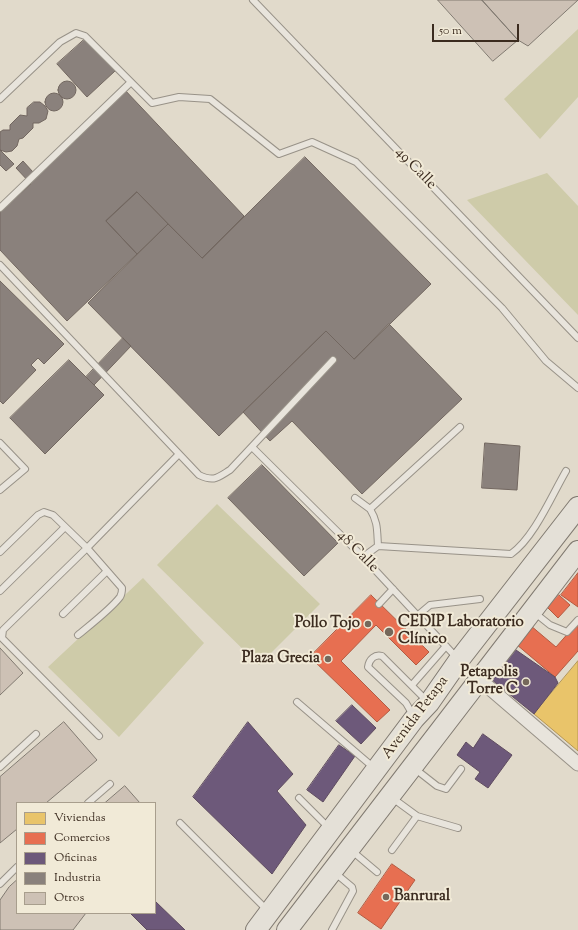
<!DOCTYPE html>
<meta charset="utf-8">
<style>
body{margin:0}
#map{position:relative;width:578px;height:930px;overflow:hidden;background:#e1dacb;font-family:"Sorts Mill Goudy",serif}
canvas{display:block}
.legend{position:absolute;left:16px;top:802px;width:140px;height:112px;box-sizing:border-box;background:#f1ead7;border:1px solid #a89e8d;margin:0;padding:5px 7px;list-style:none;font-size:12px;color:#3b2b1f}
.legend li{display:flex;align-items:center;gap:8px;height:20px}
.legend b{width:20px;border:1px solid #a89e8d}
.scale{position:absolute;left:432px;top:24px;width:87px;height:18px;box-sizing:border-box;border:2px solid #3b2b1f;border-top:0;padding-left:5px;font-size:12px;line-height:14px;white-space:nowrap;color:#3b2b1f;-webkit-text-stroke:3px #f1ead7;paint-order:stroke}
</style>
<div id="map">
<canvas width="578" height="930"></canvas>
<ul class="legend">
<li><b style="height:11px;background:#e9c46a"></b>Viviendas</li>
<li><b style="height:11px;background:#e76f51"></b>Comercios</li>
<li><b style="height:11px;background:#6d597a"></b>Oficinas</li>
<li><b style="height:11px;background:#8a817c"></b>Industria</li>
<li><b style="height:11px;background:#cdc1b5"></b>Otros</li>
</ul>
<div class="scale">50 m</div>
</div>
<script>
const g = document.querySelector('canvas').getContext('2d');
g.lineJoin = 'round';
function fill(path, color) { g.fillStyle = color; g.fill(path, 'evenodd'); }
function stroke(path, color, width, dash) { g.strokeStyle = color; g.lineWidth = width; g.lineCap = dash ? 'butt' : 'round'; g.setLineDash(dash || []); g.stroke(path); }
function label(font, color, halo, rows, align = 'center') {
  g.font = font + ' "Sorts Mill Goudy",serif'; g.lineWidth = 4; g.setLineDash([]); g.textBaseline = 'middle'; g.strokeStyle = halo; g.fillStyle = color; for (const [text, x, y, turn = 0] of rows) {
    g.save(); g.translate(x, y); g.rotate((+turn || 0) * Math.PI / 180); g.textAlign = isNaN(turn) ? turn : align; if (halo) g.strokeText(text, 0, 0); g.fillText(text, 0, 0); g.restore();
  }
}
fill(new Path2D(`
 M578,29V97L540,139L504,99Z
 M547,173L578,206V315L467,200Z
 M217,504L320,604L259,665L157,565Z
 M143,578L204,643L119,737L48,667Z`), '#cecba9');
const homes = new Path2D(`
 M578,661V751L534,714Z`);
fill(homes, '#e9c46a');
stroke(homes, '#b59654', 1);
const shops = new Path2D(`
 M578,573V607L561,595Z
 M371,595L429,652L416,665L376,625L341,661L390,710L377,722L310,657Z
 M559,595L570,605L558,618L547,607Z
 M524,620L556,647L578,622V651L555,677L510,639Z
 M392,864L415,880L381,929L358,913Z`);
fill(shops, '#e76f51');
stroke(shops, '#b35b42', 1);
const offices = new Path2D(`
 M516,650L555,677L558,683L534,714L492,680Z
 M352,705L376,728L361,744L336,721Z
 M248,722L293,774L277,791L306,825L272,874L193,797Z
 M483,734L512,755L488,788L475,779L480,772L457,755L466,742L473,748Z
 M339,745L355,756L323,802L307,790Z
 M155,901L185,930H147L130,913H155Z`);
fill(offices, '#6d597a');
stroke(offices, '#5e4b5f', 1);
const industry = new Path2D(`
 M85,39L115,71L87,97L57,64Z
 M58 90a9 9 0 1 1 18 0a9 9 0 1 1-18 0Z
 M123,88L244,216L202,258L137,192L106,221L137,254L67,321L0,250V212L31,184L16,168L23,161L33,172Z
 M45 102a9 9 0 1 1 18 0a9 9 0 1 1-18 0Z
 M34,102H40L45,106L48,111L46,119L39,123H33V128L23,138L19,139L17,146L12,151L6,152L0,150V132L3,130H10V125L20,115L27,116V108Z
 M0,150L14,164L6,171L0,165Z
 M305,157L431,284L354,359L326,331L219,436L88,303L168,224L202,258Z
 M137,192L168,224L137,254L106,221Z
 M0,281L64,344L44,364L38,358L31,365L36,370L3,404L0,401Z
 M389,324L462,399L362,494L292,421L270,441L243,412L326,331L354,359Z
 M123,338L131,346L94,385L86,377Z
 M69,360L104,395L45,454L10,418Z
 M485,443L520,446L517,490L482,488Z
 M262,465L338,543L304,576L228,498Z`);
fill(industry, '#8a817c');
stroke(industry, '#726760', 1);
const building = new Path2D(`
 M438,0H482L518,40L493,61Z
 M482,0H578L528,46L518,40Z
 M0,648L23,673L0,695Z
 M64,722L97,760L46,803H17V829L0,843V777Z
 M125,786L140,803H105Z
 M17,880V913H86L73,930H0V900L9,887Z`);
fill(building, '#cdc1b5');
stroke(building, '#817a71', 1);
const service = new Path2D(`
 M253,0L578,338
 M0,99L60,42L76,33L85,36L152,103L179,97L210,99L279,154L312,142L356,162L502,308L546,361L578,388
 M0,208L131,82
 M0,265L199,475C214,482 217,478 230,470L333,360
 M0,443L25,469L0,490
 M252,447L363,557L457,658
 M355,498L370,509
 M378,546C377,530 378,522 370,509L460,427
 M0,552L38,515L44,512L53,515L87,548L122,588C122,592 122,594 120,597C111,609 90,625 78,635
 M363,557L378,546L511,554C534,538 552,495 566,471
 M0,591L65,527
 M379,604L393,589
 M535,613L550,625L567,632L578,620
 M63,614L107,571
 M417,616L430,605L480,599
 M412,685L446,646
 M297,702L373,767
 M413,715L406,703L368,667C369,659 375,654 382,656L427,701
 M99,736L2,638L3,630L87,548L179,454
 M0,767L36,734
 M414,768L437,786L446,789L461,769
 M391,797L417,816L458,828
 M299,798L328,827
 M88,803L110,784
 M180,823L267,910
 M392,850L417,816
 M352,851L377,872
 M0,884L17,867
 M332,930L353,891L352,887L334,872`);
const minor = new Path2D(`
 M479,679L578,764`);
const primary = new Path2D(`
 M256,930L414,719L429,703L459,660L578,507
 M287,930L578,551`);
stroke(service, '#989288', 8);
stroke(minor, '#989288', 15);
stroke(primary, '#817a71', 22);
stroke(service, '#e8e4dc', 6);
stroke(minor, '#e8e4dc', 13);
stroke(primary, '#e4e0d7', 20);
for (const [x, y, r, color] of [
 [368,624,4,"#75685b"],
 [389,632,5,"#75685b"],
 [328,659,4,"#75685b"],
 [526,682,4,"#75685b"],
 [386,897,4,"#75685b"]
]) { const dot = new Path2D(); dot.arc(x, y, r, 0, 2 * Math.PI); g.fillStyle = color; g.fill(dot); stroke(dot, '#f1ead7', 1.5); }
label('15px', '#3b2b1f', '#f1ead7', [
 ["49 Calle",415,169,46],
 ["48 Calle",357,552,46],
 ["Avenida Petapa",416,718,-53]
]);
label('bold 15px', '#3b2b1f', '#f1ead7', [
 ["CEDIP Laboratorio",398,623,"left"],
 ["Clínico",398,640,"left"],
 ["Pollo Tojo",360,624],
 ["Plaza Grecia",320,659],
 ["Petapolis",518,673],
 ["Torre C",518,690],
 ["Banrural",394,897,"left"]
], 'right');
</script>
